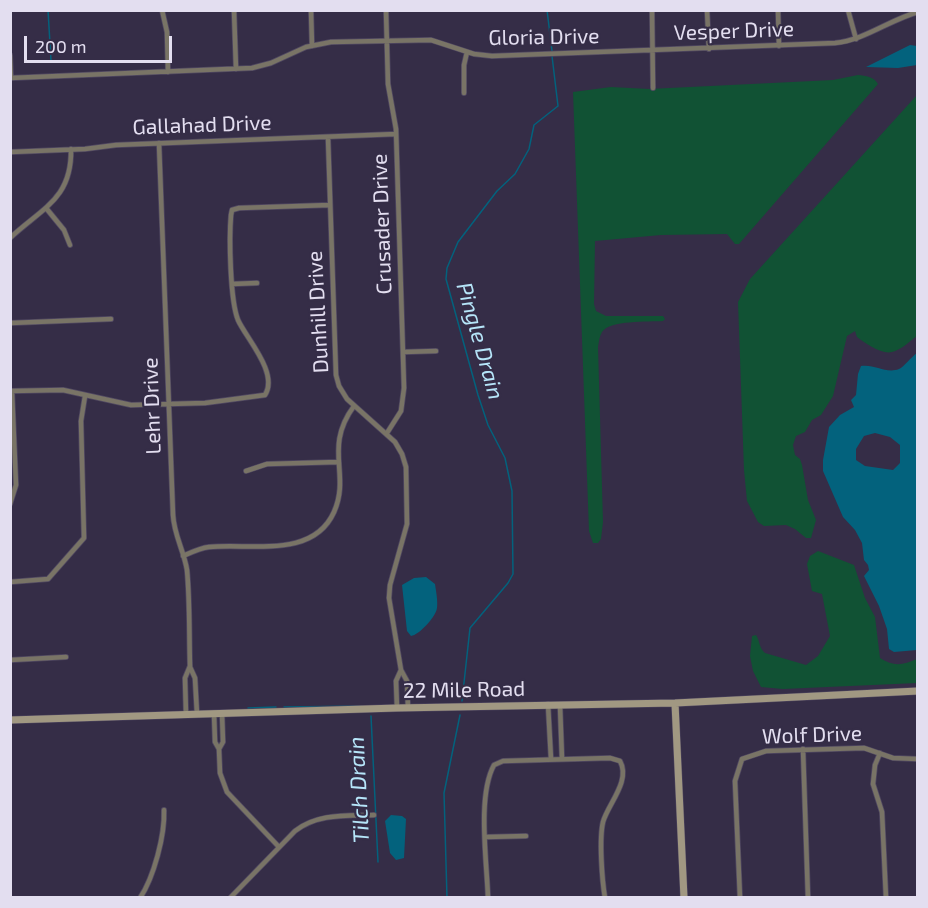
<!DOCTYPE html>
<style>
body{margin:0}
#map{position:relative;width:928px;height:908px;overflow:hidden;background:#352d47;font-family:"Exo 2",sans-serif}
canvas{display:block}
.frame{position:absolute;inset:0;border:12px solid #e3def0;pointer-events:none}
.scale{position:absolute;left:24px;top:36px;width:148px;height:27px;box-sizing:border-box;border:3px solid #e3def0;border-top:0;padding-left:8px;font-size:18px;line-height:21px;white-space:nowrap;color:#e3def0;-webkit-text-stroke:4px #352d47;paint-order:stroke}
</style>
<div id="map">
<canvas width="928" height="908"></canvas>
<div class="frame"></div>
<div class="scale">200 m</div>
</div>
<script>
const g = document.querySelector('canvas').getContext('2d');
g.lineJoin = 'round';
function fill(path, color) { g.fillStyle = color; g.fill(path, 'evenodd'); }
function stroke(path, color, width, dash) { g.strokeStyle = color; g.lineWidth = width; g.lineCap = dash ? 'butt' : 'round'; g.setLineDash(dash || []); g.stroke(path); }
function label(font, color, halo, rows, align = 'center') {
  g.font = font + ' "Exo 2",sans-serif'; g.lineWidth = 4.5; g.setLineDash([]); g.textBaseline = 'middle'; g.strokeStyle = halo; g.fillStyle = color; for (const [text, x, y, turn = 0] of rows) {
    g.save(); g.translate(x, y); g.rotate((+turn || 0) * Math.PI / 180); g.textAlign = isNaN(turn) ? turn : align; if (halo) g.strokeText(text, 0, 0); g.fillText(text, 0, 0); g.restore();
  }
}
fill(new Path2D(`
 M858,75C866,76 873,76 878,84L739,244H735L727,234L661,235L595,241L594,304L596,311L606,316H663L665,319L663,321C648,322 610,320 602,332C599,337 599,342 598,347L603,522L601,539L598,543H593L589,531L573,92L611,87L649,89L833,80Z
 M917,95V336C910,341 901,350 892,352C882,355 865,343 857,337L855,331L847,336L833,396L821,415L812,420L805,432L796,436L793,445L795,455L800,459L802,465L808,500L816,520L811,538H806L795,529L786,525L764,526L758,522L747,501L744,470L738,302L750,279Z
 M818,551L854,565L865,598L875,617L880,658C894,667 903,665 917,659V683L783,689L761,687L753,671L750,656L752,636L756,635C760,641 759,648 765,653L806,665L818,656L830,636L822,594L812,591L807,564L810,556Z`), '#115234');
fill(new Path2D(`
 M910,45L917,46V65L898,68L866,67Z
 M917,353V650L894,652L889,649L887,629L879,606L864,576L869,570L868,565L864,560L862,543L855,530L843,517L823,471V460L829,427L840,415L854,407L851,400L856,395L858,374L861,366C875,364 886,374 899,369C904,367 911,357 917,353ZM875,433L890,437L900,445V463L893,470L865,466L856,460V449L864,436Z
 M426,577L435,584C436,591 438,601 437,608C436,617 419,635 411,636L407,631L402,585L414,578Z
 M391,815L402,816L406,819L404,858L396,860L390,853L385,821Z`), '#03627d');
stroke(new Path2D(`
 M48,10L51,61
 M547,10L552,51
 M462,701L470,628L508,583L513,574L512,491L505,458L488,425L478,395L446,279L447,268L458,242L497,191L515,174L529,149L534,125L558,106L552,56
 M284,707L369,706
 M248,708L276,707
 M371,716L378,862
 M447,898L444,793L460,715`), '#03627d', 1.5);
const street = new Path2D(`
 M162,10L167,32L168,72
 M234,10L236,69
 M311,10L312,46
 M386,10L388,84L396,129L404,388L401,411L387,433
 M652,10L653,88
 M707,10L709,49
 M778,10L779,46
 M848,10L856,39
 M10,55L11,78
 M10,78L252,68L271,63L306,47L331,42L431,40L474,54L492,56L835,43C865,40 889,20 918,12
 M464,93V65L467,52
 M328,137L336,375L339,386L347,399L395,442L402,454L406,467L407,524L390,585L389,598L401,670L407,681L408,708
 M159,143L173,515C174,535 184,551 187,570C190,602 189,634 190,666L185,678L186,714
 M10,152L85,149L116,145L396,134
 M46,208L64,230L70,245
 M10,238C42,208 72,199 71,149
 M232,284L257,283
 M10,323L111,319
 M403,352L436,351
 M10,391L63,390L131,405L205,403L265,395C279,373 246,338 238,320C230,300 229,238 231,215L232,210L239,208L330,205
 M246,471L267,464L338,462
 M10,504L16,485L12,391
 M183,556C192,552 200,548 209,547C251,543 313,559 334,512C351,474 323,448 354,406
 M10,582L48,579L84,538L81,421L85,396
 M10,660L66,657
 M190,667L195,678L197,714
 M548,704L551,759
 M560,705L562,759
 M397,708L396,681L401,670
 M214,713L215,742L219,749L220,773L227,792L279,847
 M219,749L223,742L222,713
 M803,749L808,898
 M880,753L875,765L873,784L882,812L886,898
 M486,837L526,836
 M140,898C154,877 165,835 164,810
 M230,898L295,831C318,813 347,816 374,815
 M488,898C487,862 477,796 494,765L503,761L610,758L620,761C631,781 608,804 603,822C599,839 602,880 605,898
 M740,898L735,781L742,759L766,751L864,748L893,758L918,759`);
const secondary = new Path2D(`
 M675,703L684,898
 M10,720L397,708L675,703L918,691`);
stroke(street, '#514962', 6);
stroke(secondary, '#514962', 8);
stroke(street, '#797466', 4.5);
stroke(secondary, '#a19882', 7);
label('21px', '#e3def0', '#352d47', [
 ["Vesper Drive",734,31,-2],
 ["Gloria Drive",544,37,-1],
 ["Gallahad Drive",202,125,-2],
 ["Crusader Drive",382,224,-92],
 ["Dunhill Drive",318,312,-93],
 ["Lehr Drive",152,406,-92],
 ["22 Mile Road",464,690,-1],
 ["Wolf Drive",812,735,-2]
]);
label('italic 22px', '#b6e5f9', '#352d47', [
 ["Pingle Drain",480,341,74],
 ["Tilch Drain",359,790,-93]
]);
</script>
